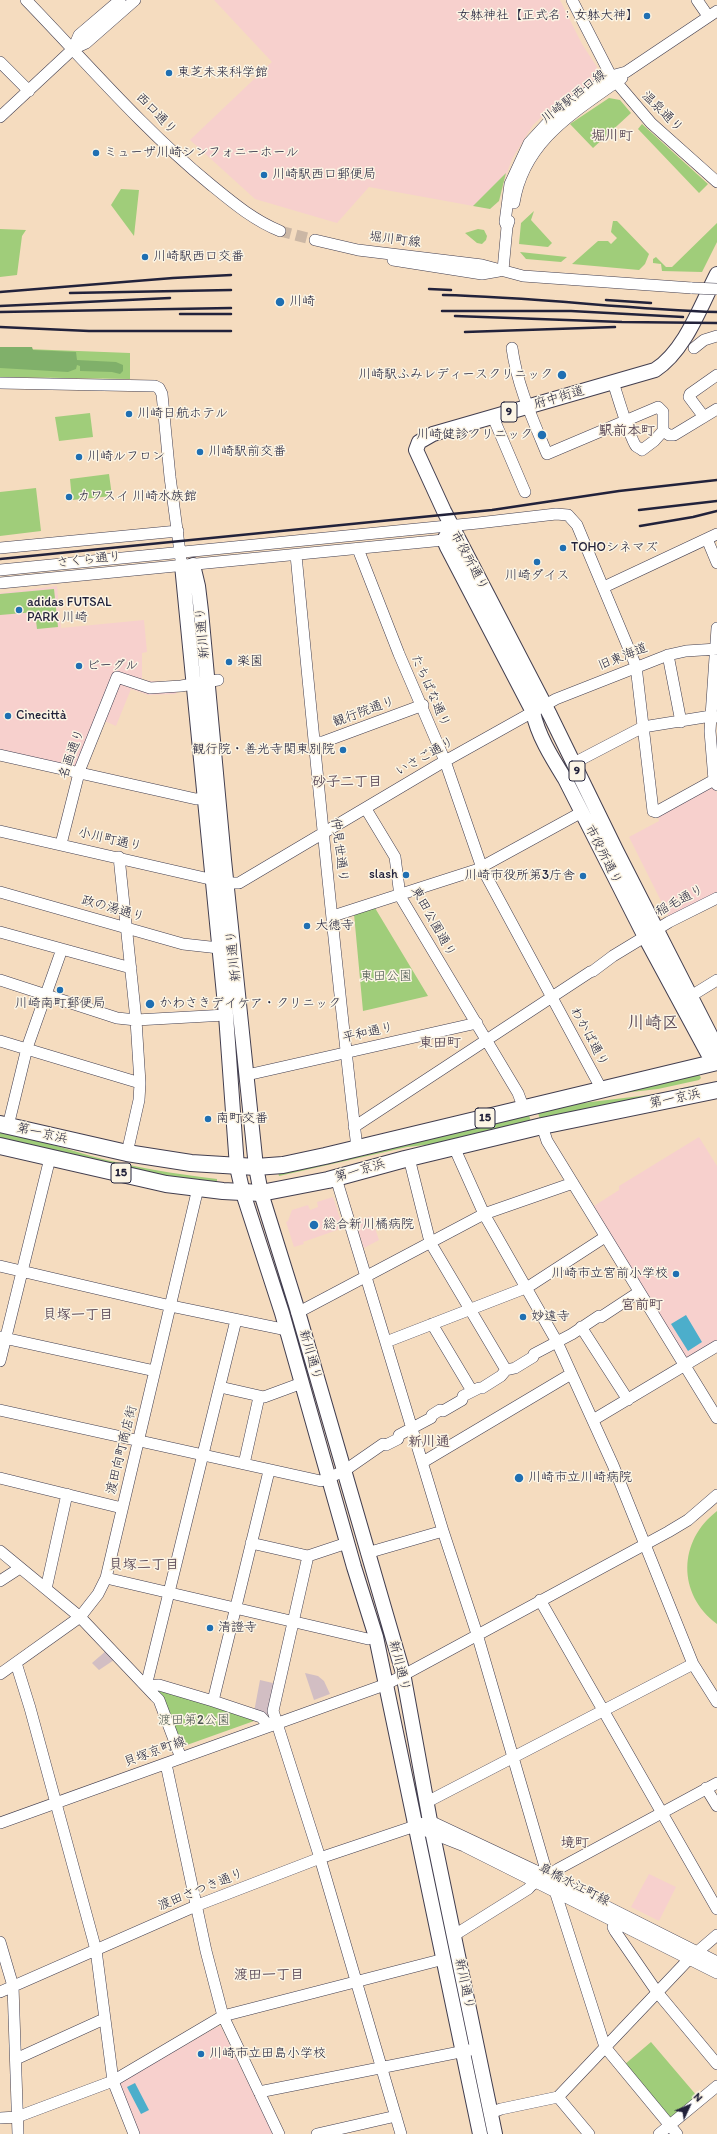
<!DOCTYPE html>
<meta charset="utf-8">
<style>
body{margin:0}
#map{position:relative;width:717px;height:2134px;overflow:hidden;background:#f5dcbf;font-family:Itim,sans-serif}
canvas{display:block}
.north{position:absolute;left:669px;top:2086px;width:40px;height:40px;-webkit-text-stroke:3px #fcf5e5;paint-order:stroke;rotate:46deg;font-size:11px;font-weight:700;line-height:16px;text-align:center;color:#22223b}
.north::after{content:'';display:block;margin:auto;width:14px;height:18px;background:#22223b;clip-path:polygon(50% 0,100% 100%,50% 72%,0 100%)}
</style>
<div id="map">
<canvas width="717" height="2134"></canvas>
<div class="north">N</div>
</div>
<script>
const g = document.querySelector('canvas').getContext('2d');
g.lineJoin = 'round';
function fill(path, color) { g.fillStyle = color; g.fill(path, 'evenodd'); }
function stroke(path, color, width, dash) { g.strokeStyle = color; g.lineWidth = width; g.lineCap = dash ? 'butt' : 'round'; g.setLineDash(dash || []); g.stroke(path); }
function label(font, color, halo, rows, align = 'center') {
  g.font = font + ' Itim,"Klee One",sans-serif'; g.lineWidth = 3; g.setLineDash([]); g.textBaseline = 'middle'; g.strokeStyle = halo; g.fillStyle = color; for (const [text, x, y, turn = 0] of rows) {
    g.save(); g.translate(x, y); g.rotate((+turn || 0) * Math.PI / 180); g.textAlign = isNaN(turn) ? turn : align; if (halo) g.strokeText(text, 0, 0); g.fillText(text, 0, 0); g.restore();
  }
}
fill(new Path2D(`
 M214,0H560L582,44L597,67L595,80L545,114L533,125L512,159L503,183L499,201L490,209L369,187L337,223L255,199L190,140L272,62Z
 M57,586L61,628L144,620L147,652L142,653V680L160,682L177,681L176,694L148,695L131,689L116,726L98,718L78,764L74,767L0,750V593Z
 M713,786L717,793V892L669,917L629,837L659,821L658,816Z
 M699,1137L717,1166V1341L689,1359L684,1357L594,1206L619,1190V1186Z
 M333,1197L343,1228L303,1242L304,1244L294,1247L286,1222L288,1221L292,1210L308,1205L310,1210L318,1207L317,1202Z
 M371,1216L379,1240L364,1248L355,1221Z
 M649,1874L676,1887L659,1921L631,1907Z
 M217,2027H221L273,2134H140L119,2086L121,2082Z`), '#f7d0cd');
fill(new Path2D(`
 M107,1650L114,1660L99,1670L92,1663Z
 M305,1673L318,1676L324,1681L330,1694L314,1700Z
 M260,1680L277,1684L271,1713L266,1716L254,1712Z`), '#d2bec3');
fill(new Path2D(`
 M609,98L620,100L631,113L593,148L570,124Z
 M642,124L708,184L699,193L638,129Z
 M506,173L499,201L490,209L473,206Z
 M121,189L139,190L134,236L111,205Z
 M534,211L531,220L552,243L548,247L519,244L521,223Z
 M613,221H617L649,254L645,264L639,270L572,264L598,241H608L611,244L617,238L611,232Z
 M717,223V242L702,272L662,271L661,264L653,263V259L656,257L666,267H672Z
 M0,229L26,230L22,236L17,275L0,277Z
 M478,229L484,230L487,236L486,240L482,244L477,243L465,233Z
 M520,252L567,257L561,262L526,259Z
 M0,348L130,353V379L0,377Z
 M90,413L93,437L59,441L55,417Z
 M109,474L112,496L72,500L70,479Z
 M36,488L41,531L0,536V492Z
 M54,589L58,627L37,629L35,612L0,615V594Z
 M375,908L428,996L363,1011L354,914Z
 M699,1074L701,1078L699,1080L658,1089L614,1094Z
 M700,1084L661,1095L540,1119L538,1113L566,1105L657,1094Z
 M529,1115L531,1122L443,1143L407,1147L279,1176L278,1172Z
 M0,1131C31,1138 60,1147 91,1156C132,1167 175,1174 217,1179V1182L156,1174L0,1138Z
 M717,1511V1624C677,1594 678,1541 717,1511Z
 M159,1689L254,1718V1721L184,1746L181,1744L158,1692Z
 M651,2042L697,2096L671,2118L624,2065Z`), '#a0cd7a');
fill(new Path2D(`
 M0,347H32L33,350L76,352L77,360L116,362L123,365V371L120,374L112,372L80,371V366L77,365L76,369L68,372L0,368Z`), '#80b06a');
fill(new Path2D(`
 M686,1315L702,1342L688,1351L671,1324Z
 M135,2083L149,2110L141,2114L127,2087Z`), '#4caecb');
stroke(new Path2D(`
 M280,231L315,240`), '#cbb7a5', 11, [11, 5.5]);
const minor = new Path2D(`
 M26,0C86,62 143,129 210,184C232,202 253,220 280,231
 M572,0L611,76L651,123L717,182
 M697,0L708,16
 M73,49L79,35L120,0
 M0,62L29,91
 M0,117L73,49L86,43L135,0
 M514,203C524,140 575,112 622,78
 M507,227L505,222L510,184L529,143L552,118L565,108L611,76L626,72L717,11
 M315,240L358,250L482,265L523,276L692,288
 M393,260L482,274L499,271
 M503,270L507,227L509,221
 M512,348C517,385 533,420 547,454L658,407L663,412V431L654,441L642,450C640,448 638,448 636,446C630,439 617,394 613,382
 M694,348L704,340L717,336
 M0,383L155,386L159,388L162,394L170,477L181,560
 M493,417L525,492
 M704,417L689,397L690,394L717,375
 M663,431L669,435H674L717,409
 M707,539L717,563
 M0,548L178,531
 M358,549L399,654L445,761L482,868L602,1090
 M296,555C315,753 334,951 357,1148
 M0,570L478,523L556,514L568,515L577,525L636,666L653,811L656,812L714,780
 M0,583L444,540
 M604,587L717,534
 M717,628L710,731L714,780L717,785
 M668,655L681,722
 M314,742H323L423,705
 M0,755L196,799L206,798
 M574,763L643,727L711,716L716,717
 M366,809L395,857L400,896L518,1093L524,1109
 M0,831L227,883H239L438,765L556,699L668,655L686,651L717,649
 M61,844L80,769L117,677L150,688L181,686L218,680
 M119,857L136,1020L140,1083L139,1100L127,1153
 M0,892L183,944L219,948
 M333,916L476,870L582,812
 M0,932L131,968
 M0,980L117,1018L136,1020L226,1015
 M691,996L717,980
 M0,1041L140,1083
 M247,1075L477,1023
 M8,1126L27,1048L62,949
 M542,1126L547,1141L717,1418
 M354,1127L590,972L593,971L613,956L669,922L717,898
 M454,1147L484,1214L557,1342L613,1465L693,1664L717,1702
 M409,1158L430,1242L506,1370
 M336,1178L443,1531L477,1634L548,1877L555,1891L605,2047L677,2134
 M0,1266L171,1306L287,1330
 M297,1313L484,1214L573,1183
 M236,1320L146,1686L159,1685L213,1701L261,1717L269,1726
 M432,1324L472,1391
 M581,1327L628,1400
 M0,1337L155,1371
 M386,1342L528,1287L605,1237
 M0,1361L50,1158
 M220,1387L264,1397L302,1383
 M0,1410L321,1481L344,1471L383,1444L386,1445L398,1439L399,1435L431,1418L432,1415L440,1410L443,1411L462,1400L463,1396L479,1388H482L501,1376L506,1370L515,1368L533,1357L534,1354L572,1334L599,1316L601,1317L639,1292
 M593,1420L717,1346
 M423,1462L571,1374
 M244,1464L259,1397
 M0,1478L122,1508
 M251,1543L308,1556L347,1543
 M0,1551L80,1617L155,1696L159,1700L181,1758
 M367,1553L443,1531
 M308,1556L273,1711L320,1858L401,2134
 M106,1578L368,1639L376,1637
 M0,1581L20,1568
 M46,1589L67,1494
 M540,1600L717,1909
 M16,1663L30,1708L96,1950L113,2081L134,2134
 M0,1674L80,1617L98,1594L106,1578L198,1188
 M213,1701L269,1471
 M166,1764L206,1951L223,2016L279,2134
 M706,1788L717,1806
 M427,1802L693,1664
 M0,1823L387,1684L668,1532L688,1520L717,1495
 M426,1831L464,1846L717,1973
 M615,1921L613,1927L615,1931L657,1992L717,2064
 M453,1936L528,1889C536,1879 547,1877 558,1869L717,1783
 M0,1942L13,1986L18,2134
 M0,1992L198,1905L320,1858L430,1821L534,1870L717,1962
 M16,2059L104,2019
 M259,2092L470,2050
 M558,2097L589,2134
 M490,2113L501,2109L558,2097L689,1959L717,1935
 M0,2118L17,2117L113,2081L223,2016L444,1959
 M317,2134L396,2116
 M659,2134L717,2086`);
const major = new Path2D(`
 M717,274C701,305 685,351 655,370L433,434L419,442L416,450L444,511L550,715L616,850L717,1048
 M452,526L444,540L447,547L533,712C538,736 552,758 565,779L645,937L713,1063
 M182,565L226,1015L237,1167L243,1193L282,1313L354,1567L376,1637L480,2134
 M193,565L198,586L201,611L224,860L256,1167L261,1193L296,1305L403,1673L430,1821L495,2134`);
const highway = new Path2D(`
 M0,1124L127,1153L191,1163L256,1167L283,1165L325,1156L717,1062
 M0,1146L166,1184L223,1191L261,1193L328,1180L405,1159L542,1126L717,1090`);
stroke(minor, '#423e4f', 12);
stroke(major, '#423e4f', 16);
stroke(highway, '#423e4f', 18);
stroke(minor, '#fff', 11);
stroke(major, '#fff', 14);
stroke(highway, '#fff', 16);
stroke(new Path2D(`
 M429,289L451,290
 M0,292L173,278L231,275
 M70,293L231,290
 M443,295C534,297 625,309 717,312
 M606,300L651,303
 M0,306L170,298
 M442,311H571L683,317
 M0,312L231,308
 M180,314H231
 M455,316L622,322L717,323
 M0,327L89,331H231
 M465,332L615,327
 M639,510L717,501
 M640,526L693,517L717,511
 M0,559L492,510L619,491L717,480`), '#22223b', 2.5);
const minorBridge = new Path2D(`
 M692,288L717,289`);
stroke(minorBridge, '#423e4f', 12, []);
stroke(minorBridge, '#fff', 11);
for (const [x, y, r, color] of [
 [647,16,4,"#1f6fb2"],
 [169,73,4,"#1f6fb2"],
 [96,153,4,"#1f6fb2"],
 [264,175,4,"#1f6fb2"],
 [145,257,4,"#1f6fb2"],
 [280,302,5,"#1f6fb2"],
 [562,375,5,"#1f6fb2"],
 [129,414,4,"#1f6fb2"],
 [542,435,5,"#1f6fb2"],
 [200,452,4,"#1f6fb2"],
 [79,457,4,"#1f6fb2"],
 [69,497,4,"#1f6fb2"],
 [563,548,4,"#1f6fb2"],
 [537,562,4,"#1f6fb2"],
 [19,610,4,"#1f6fb2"],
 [229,662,4,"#1f6fb2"],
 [79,666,4,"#1f6fb2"],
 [8,716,4,"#1f6fb2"],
 [343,750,4,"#1f6fb2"],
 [406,875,4,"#1f6fb2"],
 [583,876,4,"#1f6fb2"],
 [307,926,4,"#1f6fb2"],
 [60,990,4,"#1f6fb2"],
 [150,1004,5,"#1f6fb2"],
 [208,1119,4,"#1f6fb2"],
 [314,1225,5,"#1f6fb2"],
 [676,1274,4,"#1f6fb2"],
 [523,1317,4,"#1f6fb2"],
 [519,1478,5,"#1f6fb2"],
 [210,1628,4,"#1f6fb2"],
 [201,2054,4,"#1f6fb2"]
]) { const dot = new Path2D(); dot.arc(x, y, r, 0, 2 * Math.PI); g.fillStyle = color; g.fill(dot); stroke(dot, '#fcf5e5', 1.5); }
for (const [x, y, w] of [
 [509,412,16],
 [577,771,16],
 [485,1118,20],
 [121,1173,20]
]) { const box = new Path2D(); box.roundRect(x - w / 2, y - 10, w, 20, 3); g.fillStyle = '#fcf5e5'; g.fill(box); stroke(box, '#22223b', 1); }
label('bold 12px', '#22223b', null, [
 ["9",509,412],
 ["9",577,771],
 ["15",485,1118],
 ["15",121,1173]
]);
label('13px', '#22223b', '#fcf5e5', [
 ["女躰神社【正式名：女躰大神】",639,16,"right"],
 ["東芝未来科学館",177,73],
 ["ミューザ川崎シンフォニーホール",104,153],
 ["川崎駅西口郵便局",272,175],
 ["川崎駅西口交番",153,257],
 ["川崎",289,302],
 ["川崎駅ふみレディースクリニック",553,375,"right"],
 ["川崎日航ホテル",137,414],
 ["川崎健診クリニック",533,435,"right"],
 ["川崎駅前交番",208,452],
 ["川崎ルフロン",87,457],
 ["カワスイ 川崎水族館",77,497],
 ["TOHOシネマズ",571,548],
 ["川崎ダイス",537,576,"center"],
 ["adidas FUTSAL",27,603],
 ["PARK 川崎",27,618],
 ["楽園",237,662],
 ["ビーグル",87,666],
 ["Cinecittà",16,716],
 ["観行院・善光寺関東別院",335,750,"right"],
 ["slash",398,875,"right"],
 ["川崎市役所第3庁舎",575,876,"right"],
 ["大徳寺",315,926],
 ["川崎南町郵便局",60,1004,"center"],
 ["かわさきデイケア・クリニック",159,1004],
 ["南町交番",216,1119],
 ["総合新川橘病院",323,1225],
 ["川崎市立宮前小学校",668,1274,"right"],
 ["妙遠寺",531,1317],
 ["川崎市立川崎病院",528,1478],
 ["清證寺",218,1628],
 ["川崎市立田島小学校",209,2054]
], 'left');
label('13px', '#22223b', '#fcf5e5', [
 ["川崎駅西口線",574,97,-38],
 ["温泉通り",662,112,45],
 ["西口通り",156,114,46],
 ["堀川町線",395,240,7],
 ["府中街道",559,398,-16],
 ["さくら通り",89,560,-6],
 ["市役所通り",469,561,62],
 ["新川通り",203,633,-95],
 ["旧東海道",623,657,-22],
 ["たちばな通り",430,691,66],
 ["観行院通り",364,712,-20],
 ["名画通り",72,754,-70],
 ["いさご通り",425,757,-30],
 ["小川町通り",110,840,13],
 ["仲見世通り",339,850,83],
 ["市役所通り",603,855,63],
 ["稲毛通り",680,901,-28],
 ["政の湯通り",113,909,16],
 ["東田公園通り",433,922,61],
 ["新川通り",234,956,-96],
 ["平和通り",368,1033,-13],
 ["わかば通り",589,1037,62],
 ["第一京浜",675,1099,-12],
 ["第一京浜",42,1134,13],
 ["第一京浜",360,1171,-16],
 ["新川通り",310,1355,74],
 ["渡田向町商店街",122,1450,-76],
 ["新川通り",399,1666,76],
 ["貝塚京町線",155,1752,-20],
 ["皐橋水江町線",574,1885,27],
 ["渡田さつき通り",201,1890,-22],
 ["新川通り",464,1984,78]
]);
label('13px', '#48554e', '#fcf5e5', [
 ["東田公園",386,977],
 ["渡田第2公園",194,1721]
]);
label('bold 14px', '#5d4b59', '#fcf5e5', [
 ["堀川町",612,136],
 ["駅前本町",627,431],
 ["砂子二丁目",347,782],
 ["東田町",440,1043],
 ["宮前町",642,1305],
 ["貝塚一丁目",78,1315],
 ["新川通",429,1442],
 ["貝塚二丁目",144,1565],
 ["境町",575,1843],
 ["渡田一丁目",269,1975]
]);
label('bold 17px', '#5d4b59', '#fcf5e5', [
 ["川崎区",653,1024]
]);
</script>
